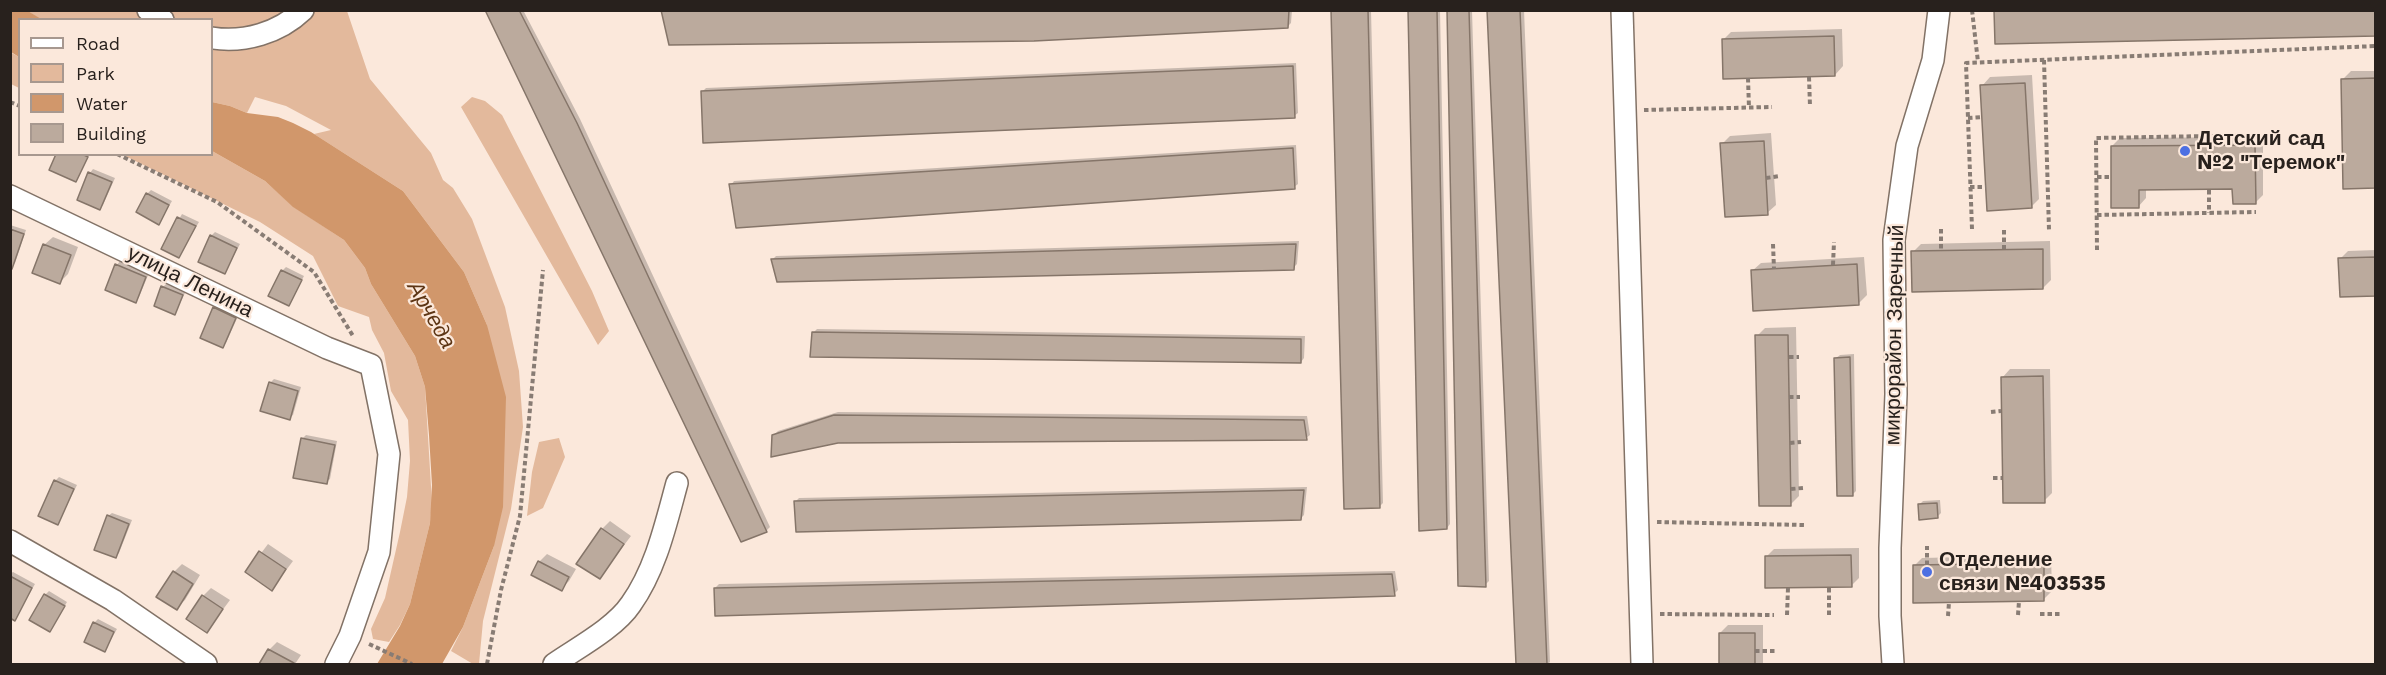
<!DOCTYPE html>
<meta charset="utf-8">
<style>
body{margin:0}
#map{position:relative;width:2386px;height:675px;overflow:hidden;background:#fbe8db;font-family:"Work Sans",sans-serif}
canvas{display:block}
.frame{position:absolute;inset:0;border:12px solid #28211d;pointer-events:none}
.legend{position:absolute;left:18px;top:18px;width:195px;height:138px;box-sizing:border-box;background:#fbe8db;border:2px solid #a7988f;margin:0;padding:8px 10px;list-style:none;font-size:18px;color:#28211d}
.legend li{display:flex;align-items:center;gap:12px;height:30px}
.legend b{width:30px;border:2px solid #a7988f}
</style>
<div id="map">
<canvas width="2386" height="675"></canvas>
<div class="frame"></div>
<ul class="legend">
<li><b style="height:8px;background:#fff"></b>Road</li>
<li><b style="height:16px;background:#e3b99c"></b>Park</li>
<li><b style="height:16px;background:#d1976b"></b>Water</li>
<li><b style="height:16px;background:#bbaa9d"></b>Building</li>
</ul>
</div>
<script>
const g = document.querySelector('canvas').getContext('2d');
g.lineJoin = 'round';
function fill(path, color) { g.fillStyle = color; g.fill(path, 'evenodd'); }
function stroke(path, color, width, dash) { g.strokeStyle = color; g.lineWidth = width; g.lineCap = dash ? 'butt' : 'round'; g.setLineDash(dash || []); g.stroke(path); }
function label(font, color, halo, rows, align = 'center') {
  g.font = font + ' "Work Sans",sans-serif'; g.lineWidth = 4.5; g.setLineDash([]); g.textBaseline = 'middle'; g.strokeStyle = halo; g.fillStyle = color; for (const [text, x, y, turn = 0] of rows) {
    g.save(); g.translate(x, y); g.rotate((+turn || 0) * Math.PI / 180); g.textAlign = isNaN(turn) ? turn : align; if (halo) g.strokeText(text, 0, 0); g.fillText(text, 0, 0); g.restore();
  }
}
fill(new Path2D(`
 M28,11H347L370,79L431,153L443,180L453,188L472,219L505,307L519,371L523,427L511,509L483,621L479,664H473L451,651L463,627L494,546L487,325L464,272L403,191L314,134L331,130L286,106L255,97L247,113L230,106L212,102V20H41Z
 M10,52L19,57V88L11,84Z
 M472,97L485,101L502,115L592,291L609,331L598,345L461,107Z
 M212,151L265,181L294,207L344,240L365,268L371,284L415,356L425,387L432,503L430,523L410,604L400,625L389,642L373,639L371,629L385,598L400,532L407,497L410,461L408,420L391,391L384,353L372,330L369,317L338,306L313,256L260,222L123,155L212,154Z
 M559,438L565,457L543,508L527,516L532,472L539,442Z`), '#e3b99c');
fill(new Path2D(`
 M10,11H28L41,19L20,20L19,57L11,52Z
 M212,102L230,106L247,113L278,117L293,123L311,132L403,191L464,272L487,325L506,397L503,507L494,546L463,627L442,664H377L400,626L410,604L430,523L432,485L429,435L425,387L415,356L371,284L365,268L344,240L293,207L265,181L212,151Z`), '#d1976b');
fill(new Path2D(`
 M486,10H523L580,119L770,527L766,531Z
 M663,10H1292L1291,23L1288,26Z
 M1333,10H1371L1383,503L1379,507Z
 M1409,10H1440L1450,524L1447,528Z
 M1448,10H1472L1489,581L1485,585Z
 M1489,10H1524L1550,662L1548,664H1517Z
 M1842,29L1843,66L1835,75L1723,40L1731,32Z
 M1296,63L1298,113L1294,116L702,92L706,88Z
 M2351,71H2376V186L2342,80Z
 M2032,75L2039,199L2031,207L1982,86L1990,77Z
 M1771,133L1776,205L1767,213L1722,144L1730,136Z
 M2263,137V195L2255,203L2234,188H2146V198L2138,207L2112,146L2120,138Z
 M1296,145L1298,184L1294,187L731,185L734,181Z
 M58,154H90L75,180Z
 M93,169L115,178L103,205L100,209L90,173Z
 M151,190L172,201L159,223L147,194Z
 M182,214L199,222L179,256L163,248Z
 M10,225L26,230L15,263L11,267Z
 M215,232L240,244L225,273L211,236Z
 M53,237L78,247L68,274L60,282L44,245Z
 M1299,241L1297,264L1293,268L772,260L776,256Z
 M2050,241L2051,280L2043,288L1913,252L1921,244Z
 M2376,250V294L2340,259L2348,251Z
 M1864,257L1867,295L1859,303L1752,271L1761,263Z
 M120,261L149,273L139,297L135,301L117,265Z
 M286,267L304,276L289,305L282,271Z
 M166,284L186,291L175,313L163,287Z
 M218,305L239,314L226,343L222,346L214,308Z
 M1796,327L1799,496L1791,504L1757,336L1765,328Z
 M817,329L1305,336L1304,358L1301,362L813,333Z
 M1854,354L1856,491L1852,495L1836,358L1840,355Z
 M2010,369H2050L2052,493L2044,501L2002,378Z
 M274,379L301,387L293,415L289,418L270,383Z
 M838,412L1307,416L1310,435L1306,438L774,435L778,431Z
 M306,435L337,441L330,479L326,482L302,439Z
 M59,477L77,485L58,523L55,481Z
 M1307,487L1304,515L1300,519L795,502L799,498Z
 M1940,500L1941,513L1937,517L1919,505L1923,501Z
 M112,513L132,520L119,553L116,556L108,516Z
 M610,521L631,536L599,578L602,529Z
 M268,544L293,561L272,589L247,572Z
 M1859,548V578L1851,586L1766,557L1774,549Z
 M547,554L576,569L569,581L561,589L539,562Z
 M2051,555L2052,591L2044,599L1914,566L1922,558Z
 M182,564L200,575L185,600L176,608L174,572Z
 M1395,571L1398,590L1394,594L715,588L719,584Z
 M13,572L35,584L15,619L10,617V574Z
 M211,588L230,600L207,631L203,596Z
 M49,591L67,602L53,626L45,595Z
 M98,619L117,629L105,650L94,623Z
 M1728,625H1763V664H1720V633Z
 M277,642L301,655L295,664H261L269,650Z`), '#0003');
const building = new Path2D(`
 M485,10H519L577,123L767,532L741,542Z
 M661,10H1289L1288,28L1034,41L669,45Z
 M1331,10H1368L1380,508L1344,509Z
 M1408,10H1437L1447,529L1419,531Z
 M1447,10H1469L1486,587L1458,586Z
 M1487,10H1520L1547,664H1516Z
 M1994,10H2376V36L1995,44Z
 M1834,36L1835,76L1723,79L1722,39Z
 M1293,66L1295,118L703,143L701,91Z
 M2376,78V188L2343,189L2341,79Z
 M2025,83L2032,208L1987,211L1980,85Z
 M1764,141L1768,215L1725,217L1720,143Z
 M2255,145L2256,204H2233L2232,189L2139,190V208H2111V146Z
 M1293,148L1295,189L736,228L729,184Z
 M56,154H82L88,157L76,182L49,170Z
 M88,172L112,182L100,210L77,200Z
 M146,193L169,205L159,225L136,212Z
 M177,217L196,226L179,258L161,249Z
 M10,229L24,234L12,269L10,268Z
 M210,235L237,248L225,274L198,262Z
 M43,244L71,255L60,284L32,273Z
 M1296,244L1294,270L777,282L771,259Z
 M2043,249V289L1912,292L1911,251Z
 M2376,257V296L2340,297L2338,258Z
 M115,264L146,277L136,303L105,290Z
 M1857,264L1859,305L1753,311L1751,270Z
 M281,270L302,280L289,306L268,296Z
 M161,286L183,295L175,315L154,306Z
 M213,307L236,318L223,348L200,338Z
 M812,332L1301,339V363L810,357Z
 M1755,335H1788L1791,506H1759Z
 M1850,357L1853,496H1837L1834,358Z
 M2043,376L2045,503H2003L2001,377Z
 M269,382L298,391L290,420L260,411Z
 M834,415L1304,420L1307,440L838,443L771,457L772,435Z
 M301,438L335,445L327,484L293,478Z
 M54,480L74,489L58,525L38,516Z
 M1304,490L1301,520L796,532L794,501Z
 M1937,503L1938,518L1919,520L1918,504Z
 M107,515L129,524L116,558L94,550Z
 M601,528L624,544L600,579L576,564Z
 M259,551L286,569L272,591L245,572Z
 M1851,555L1852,587L1765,588V556Z
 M538,561L569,577L562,591L531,575Z
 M2044,563V601L1913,603V565Z
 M173,571L193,584L177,610L156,597Z
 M1392,574L1395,596L715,616L714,588Z
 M10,576L32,588L15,621L10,618Z
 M44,594L65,606L50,632L29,620Z
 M202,595L223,609L207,633L186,619Z
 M93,622L114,632L105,652L84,642Z
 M1719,633H1755V664H1719Z
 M268,649L294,663L293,664H259Z`);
fill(building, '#bbaa9d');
stroke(building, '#857569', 1.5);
const minor = new Path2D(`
 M148,10L163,20
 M1622,10L1642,664
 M212,38C244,43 279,33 303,10
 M10,196L327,348L371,365L389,454L379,552L350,636L336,664
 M10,541L113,600L206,664
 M554,664C577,648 615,628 631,604C656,569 666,523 677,483
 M1893,664L1890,616V548L1896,394L1894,240L1907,146L1933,60L1939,10`);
stroke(minor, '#827266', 24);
stroke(new Path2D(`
 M1972,10L1978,62
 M2044,60L2049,230
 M1809,77L1810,106
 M1748,78L1749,108
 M10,102L20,106
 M1644,110L1772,107
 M1968,118L1982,117
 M2210,136L2211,145
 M117,154L217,202L314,272L353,336
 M2097,177H2111
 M1766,178L1780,176
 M1970,187H1986
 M2209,190V213
 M2097,215L2256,212
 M1941,229V251
 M1972,229L1966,63L2376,46
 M2004,230V249
 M1773,244L1774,269
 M2097,250L2096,138L2265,135
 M1833,265L1834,242
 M1789,357H1799
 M1789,397H1800
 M1991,412L2001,411
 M1790,443L1801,442
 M1993,478H2002
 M1791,489L1803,488
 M1657,522L1804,525
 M1927,565V546
 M1829,588V616
 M1660,614L1774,615
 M2040,614H2062
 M1787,615L1788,588
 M2018,615L2019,601
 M1948,616L1949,602
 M369,644L412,664
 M1755,651H1775
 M487,664L501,590L520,516L543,270`), '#887c74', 4, [4.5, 3]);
stroke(minor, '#fff', 21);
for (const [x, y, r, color] of [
 [2185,151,6,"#4c6fe2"],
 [1927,572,6,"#4c6fe2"]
]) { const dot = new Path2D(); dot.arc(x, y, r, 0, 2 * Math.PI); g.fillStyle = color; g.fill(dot); stroke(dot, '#fbe8db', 2); }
label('bold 21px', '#28211d', '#fbe8db', [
 ["Детский сад",2197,139],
 ["№2 \"Теремок\"",2197,163],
 ["Отделение",1939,560],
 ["связи №403535",1939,584]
], 'left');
label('21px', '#28211d', '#fbe8db', [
 ["улица Ленина",190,282,26],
 ["микрорайон Заречный",1895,335,-89]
]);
label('italic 22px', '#5d3514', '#fbe8db', [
 ["Арчеда",431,315,60]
]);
</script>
